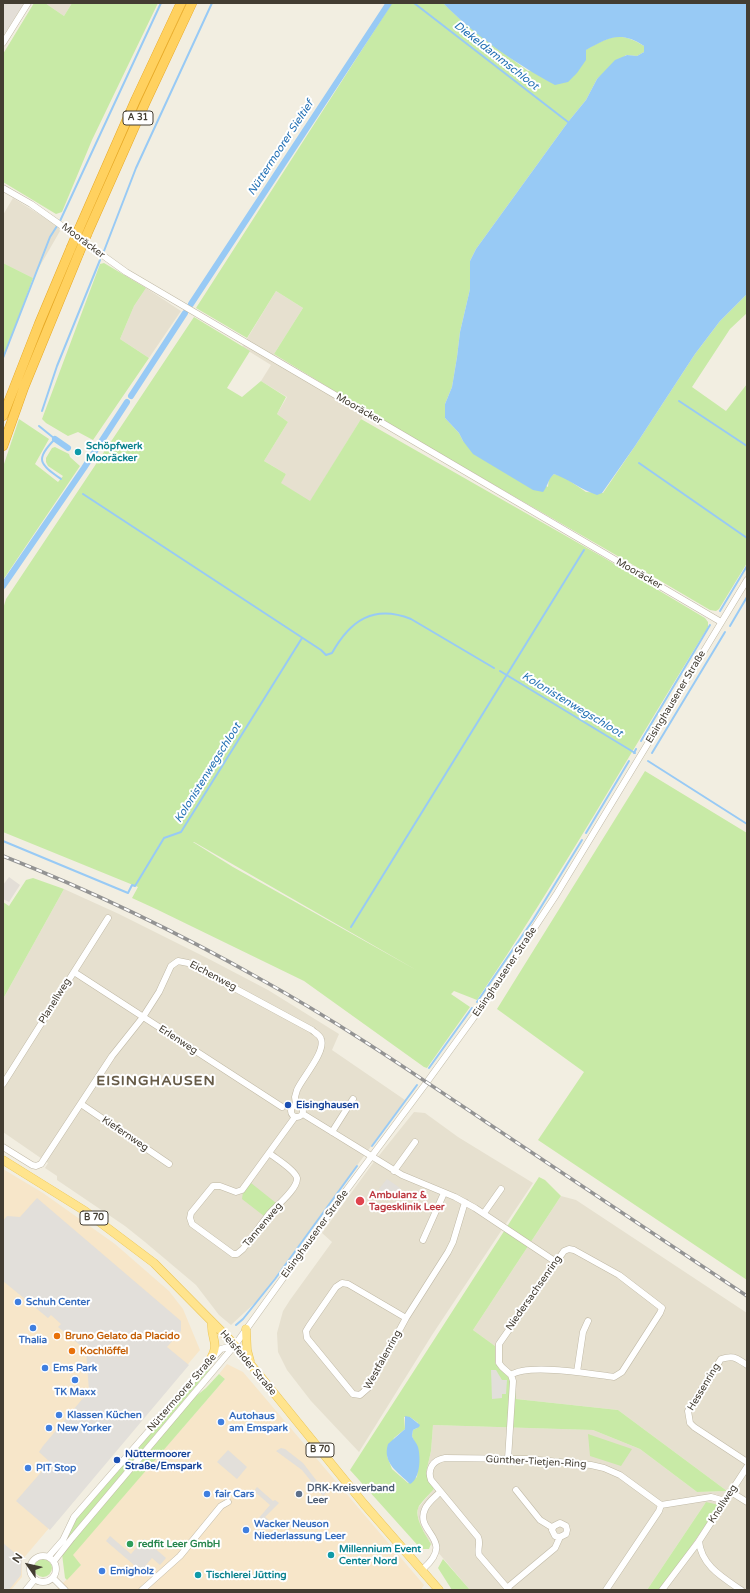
<!DOCTYPE html>
<meta charset="utf-8">
<style>
body{margin:0}
#map{position:relative;width:750px;height:1593px;overflow:hidden;background:#f2eee1;font-family:"Varela Round",sans-serif}
canvas{display:block}
.frame{position:absolute;inset:0;border:4px solid #433d32;pointer-events:none}
.north{position:absolute;left:8px;top:1545px;width:40px;height:40px;-webkit-text-stroke:3px #fff;paint-order:stroke;rotate:304deg;font-size:11px;font-weight:700;line-height:16px;text-align:center;color:#433d32}
.north::after{content:'';display:block;margin:auto;width:14px;height:18px;background:#433d32;clip-path:polygon(50% 0,100% 100%,50% 72%,0 100%)}
</style>
<div id="map">
<canvas width="750" height="1593"></canvas>
<div class="frame"></div>
<div class="north">N</div>
</div>
<script>
const g = document.querySelector('canvas').getContext('2d');
g.lineJoin = 'round';
function fill(path, color) { g.fillStyle = color; g.fill(path, 'evenodd'); }
function stroke(path, color, width, dash) { g.strokeStyle = color; g.lineWidth = width; g.lineCap = dash ? 'butt' : 'round'; g.setLineDash(dash || []); g.stroke(path); }
function label(font, color, halo, rows, align = 'center') {
  g.font = font + ' "Varela Round",sans-serif'; g.lineWidth = 4; g.setLineDash([]); g.textBaseline = 'middle'; g.strokeStyle = halo; g.fillStyle = color; for (const [text, x, y, turn = 0] of rows) {
    g.save(); g.translate(x, y); g.rotate((+turn || 0) * Math.PI / 180); g.textAlign = isNaN(turn) ? turn : align; if (halo) g.strokeText(text, 0, 0); g.fillText(text, 0, 0); g.restore();
  }
}
fill(new Path2D(`
 M45,3H72L64,16Z
 M13,198L58,226L60,231L33,278L3,263V215Z
 M146,288L181,311L149,358L120,339L134,306Z
 M276,291L303,308L274,354L366,411L310,502L280,483L286,474L264,461L288,422L277,414L287,397L261,381L271,365L242,347Z
 M64,889L119,914L207,958L268,990L339,1034L332,1050L405,1100L282,1268L258,1300L231,1325L219,1315L196,1285L145,1242L125,1226L57,1180V1176L45,1168L48,1163L3,1132V999Z
 M414,1112L425,1113L458,1137L533,1183L432,1335L359,1452L311,1401L287,1370L278,1352L277,1333L283,1311L290,1300L332,1242L322,1233L373,1163Z
 M561,1196L576,1200L747,1313V1590H659L681,1561L706,1502L647,1590H470L431,1544L421,1527L418,1517V1508L434,1489L426,1473L431,1451L433,1425L593,1430L640,1449L697,1492L727,1491L618,1410L516,1399L515,1381L507,1376L495,1363V1346L473,1330Z`), '#e6e0cf');
fill(new Path2D(`
 M3,1169L43,1193L115,1244L169,1291L183,1309L200,1350L22,1560V1577L11,1590H3Z
 M227,1364L243,1372L424,1585L421,1590H56L81,1565L72,1555L225,1379L219,1374Z`), '#f7e6c9');
fill(new Path2D(`
 M3,3H24L3,36Z
 M9,877L20,885L9,902L3,899V885Z`), '#e3ded7');
fill(new Path2D(`
 M34,3H45L64,16L72,3H158L92,140L62,212L56,214L3,182V54Z
 M392,3H443L464,23L528,71L586,60L585,50C609,37 619,30 644,46V52L637,56L626,55L597,79L586,100L568,122L476,249L470,261V289L460,332L457,357L452,387L445,404V418L459,433L463,441L548,487L549,478L554,474L564,477L586,492L603,493L635,446L695,354L720,321L747,294V313L730,329L692,387L726,411L747,384V563L719,609L716,611L710,610C565,524 417,443 274,354L303,308L276,291L247,338L196,308Z
 M3,263L33,278L3,360Z
 M104,263L146,288L134,306L120,339L149,358L93,440L78,432L68,436L46,423L42,419L100,264Z
 M194,317L250,351L227,388L242,397L261,381L286,397L277,414L288,422L264,461L286,474L281,483L310,501L361,419L601,556L705,618L708,622V627C631,751 559,879 477,1000L454,991L451,994L470,1007L427,1068L424,1067L304,981L156,909L132,898L138,887L3,832V609L6,599ZM193,842H194L418,971L233,867Z
 M19,419L49,439L35,464L58,482L63,476L48,466L46,462V458L52,448L55,447L69,454L70,457L80,466L3,580V467Z
 M645,771L747,833V1280L538,1140L584,1072L497,1009Z
 M33,878L64,889L3,999V902L9,906L26,880Z
 M539,1177L545,1180L561,1196L473,1330L495,1346V1363L507,1376L515,1381L516,1399L618,1410L727,1491L697,1492L640,1449L593,1430L433,1425L431,1451L426,1473L434,1489C429,1495 423,1500 419,1506C413,1517 426,1535 431,1544L429,1549H421L350,1470ZM404,1417H410L418,1423L417,1428L413,1430L412,1436L419,1454L417,1477L408,1483L392,1469L387,1456L394,1438L405,1429Z
 M251,1183L276,1203L264,1216L242,1199L243,1192Z
 M207,1367L210,1369L80,1524L61,1549L59,1548L73,1522Z
 M219,1374L225,1379L73,1555L81,1565L67,1580L65,1578L62,1554L190,1401L206,1388Z
 M588,1434L632,1449L621,1466L590,1456Z
 M706,1502L719,1505L681,1561L659,1590H647Z
 M443,1559L470,1590H452L438,1568Z
 M34 1568a9 9 0 1 1 18 0a9 9 0 1 1-18 0Z`), '#c8eaa6');
fill(new Path2D(`
 M387,1179L400,1188L392,1199L379,1189Z
 M37,1198L181,1321V1331L167,1347L189,1365L50,1530L16,1501L50,1462L39,1452L43,1446L89,1391L86,1350L58,1327L61,1324L51,1315L48,1318L3,1281V1221L7,1216L20,1217Z
 M491,1370H496L502,1380H507L506,1394H502V1398L492,1399Z
 M281,1448L285,1449L303,1463L326,1493L323,1496L302,1470L276,1451Z
 M228,1450L247,1467L237,1479L217,1462Z
 M257,1487L273,1501L275,1500L279,1503L265,1517L276,1526L269,1528L258,1519L270,1505L254,1491Z
 M110,1536L131,1554L144,1539L166,1558L160,1565L152,1558L141,1571L106,1541Z
 M3,1543L22,1559L21,1575L9,1590H3Z`), '#e2dfda');
fill(new Path2D(`
 M443,3H747V294L720,321L695,354L635,446L602,493L597,495C581,490 569,479 554,474C548,479 548,486 543,492L533,490L473,454L463,441L459,433L445,418V404L452,387L457,357L460,332L470,289V261L476,249L568,122L586,100L597,79L615,60L627,55L637,56L644,52V46C620,30 608,38 586,50V60L577,73L568,82L555,85C516,64 474,35 443,3Z
 M405,1416L410,1417L420,1425L419,1427L413,1430L412,1436C413,1440 417,1443 418,1447C421,1458 420,1479 410,1484C398,1472 382,1463 388,1444L405,1429Z`), '#98caf5');
stroke(new Path2D(`
 M414,3L568,122
 M60,221L161,3
 M104,251L136,168L212,3
 M3,358L50,237L57,226
 M679,401L747,446
 M42,411L57,366L100,260
 M39,426L55,439C34,460 40,464 61,479
 M639,463L747,538
 M83,494L321,650L326,655L332,653C350,621 373,604 411,619L494,668
 M720,611L747,566
 M730,626L747,597
 M500,671L635,753
 M641,741L710,625
 M634,753L636,749
 M652,753L725,632
 M648,761L747,824
 M586,833L629,761
 M3,841L128,893L132,885L135,886L164,838L181,832L302,638
 M351,927L584,550
 M477,1002L533,920L582,840
 M429,1068L472,1008
 M372,1146L417,1085
 M236,1325L243,1319L275,1279L357,1166`), '#98caf5', 2);
stroke(new Path2D(`
 M191,304L389,3
 M131,396L185,313
 M55,439L68,448
 M3,586L84,468L127,402`), '#98caf5', 6);
const minor = new Path2D(`
 M3,43L28,3
 M3,188L31,204L69,231L126,272L721,622
 M74,972L282,1107
 M3,1084L108,918
 M81,1104L169,1164
 M291 1111a6 6 0 1 1 12 0a6 6 0 1 1-12 0Z
 M303,1114L402,1175L455,1197L475,1208L556,1262
 M332,1132L353,1099
 M3,1147L32,1165L36,1166L41,1164L112,1056L143,1017L159,992L171,966L178,961L188,963L312,1030C315,1033 320,1035 321,1039C326,1052 302,1078 297,1090L295,1097L296,1105
 M269,1153C275,1158 295,1170 297,1178C298,1189 275,1207 269,1214C260,1226 251,1238 243,1249L237,1254H233L192,1224L190,1218L191,1213L213,1186H220L236,1192L242,1190L295,1117
 M394,1171L415,1142
 M484,1213L501,1189
 M423,1240L444,1193
 M406,1318L348,1284L342,1283L336,1287L309,1326L306,1331L307,1338L353,1394L360,1395L368,1388L406,1318L448,1252L453,1242L465,1202
 M747,1365C736,1358 734,1355 721,1359L688,1411L690,1423L694,1427L747,1462
 M577,1372L583,1332L588,1321
 M508,1459L513,1381L511,1375L502,1367L499,1363V1344L564,1251L569,1249L574,1250L619,1275L662,1308L660,1313L622,1372L614,1377C592,1374 528,1363 511,1375
 M516,1490L540,1520L553,1528
 M731,1492L747,1502
 M699,1541C701,1565 722,1577 741,1590
 M30 1569a13 13 0 1 1 26 0a13 13 0 1 1-26 0Z
 M49,1556L63,1540L74,1517L208,1363L221,1349L235,1345
 M54,1561L72,1538L235,1345L345,1192L427,1082L490,995L556,895L747,580
 M423,1569C457,1539 414,1533 425,1509C428,1502 435,1497 440,1492
 M53,1578L65,1590
 M507,1588L555,1548L560,1537L566,1534L567,1530L566,1526L560,1523L554,1526L552,1530L555,1536L560,1537
 M26,1590L35,1579
 M142,1590L180,1556L221,1506L228,1502
 M509,1590L479,1555C477,1549 481,1543 478,1537L431,1480C427,1469 433,1460 445,1458L528,1459L591,1465L604,1468L620,1475L661,1505
 M606,1590L659,1511L661,1505L711,1497L725,1501
 M662,1590L699,1541L747,1467`);
const major = new Path2D(`
 M3,1160L85,1211L154,1263L235,1345L364,1504L439,1590
 M246,1329L247,1350L250,1361
 M208,1363C222,1342 210,1341 212,1322`);
const highway = new Path2D(`
 M79,229L136,99L181,3
 M87,234L146,101L192,3
 M3,416L39,324L71,248
 M3,446L24,387L79,253`);
stroke(minor, '#c0b9a6', 7);
stroke(major, '#ebc556', 9);
stroke(highway, '#e7a926', 10);
stroke(minor, '#fff', 6);
stroke(major, '#ffe48d', 8);
stroke(highway, '#ffd15f', 9);
const rail = new Path2D(`
 M3,856C92,891 179,933 262,980C340,1023 413,1073 486,1122C573,1180 660,1238 747,1296`);
stroke(rail, '#939393', 3.5);
stroke(rail, '#fff', 2, [6]);
const highwayBridge = new Path2D(`
 M71,248L79,229
 M79,253L87,234`);
stroke(highwayBridge, '#e7a926', 10, []);
stroke(highwayBridge, '#ffd15f', 9);
for (const [x, y, r, color] of [
 [78,452,4,"#0f9aa8"],
 [288,1105,4,"#1a4fb4"],
 [360,1201,5,"#e0444e"],
 [18,1302,4,"#3f7fe0"],
 [33,1328,4,"#3f7fe0"],
 [57,1336,4,"#e8710a"],
 [72,1351,4,"#e8710a"],
 [45,1368,4,"#3f7fe0"],
 [75,1380,4,"#3f7fe0"],
 [59,1415,4,"#3f7fe0"],
 [221,1422,4,"#3f7fe0"],
 [49,1428,4,"#3f7fe0"],
 [117,1460,4,"#1a4fb4"],
 [28,1468,4,"#3f7fe0"],
 [207,1494,4,"#3f7fe0"],
 [299,1494,4,"#5c6f8a"],
 [246,1530,4,"#3f7fe0"],
 [130,1544,4,"#2e9e5b"],
 [331,1555,4,"#0f9aa8"],
 [102,1571,4,"#3f7fe0"],
 [198,1575,4,"#0f9aa8"]
]) { const dot = new Path2D(); dot.arc(x, y, r, 0, 2 * Math.PI); g.fillStyle = color; g.fill(dot); stroke(dot, '#fff', 1.5); }
for (const [x, y, w] of [
 [138,118,30],
 [94,1218,28],
 [320,1450,28]
]) { const box = new Path2D(); box.roundRect(x - w / 2, y - 7, w, 14, 3); g.fillStyle = '#fff'; g.fill(box); stroke(box, '#433d32', 1); }
label('bold 9px', '#433d32', null, [
 ["A 31",138,118],
 ["B 70",94,1218],
 ["B 70",320,1450]
]);
label('10px', '#433d32', '#fff', [
 ["Mooräcker",83,241,37],
 ["Mooräcker",359,409,30],
 ["Mooräcker",639,574,30],
 ["Eisinghausener Straße",676,697,-59],
 ["Eisinghausener Straße",505,972,-56],
 ["Eichenweg",213,976,28],
 ["Planellweg",55,1001,-58],
 ["Erlenweg",178,1040,33],
 ["Kiefernweg",125,1134,34],
 ["Tannenweg",263,1225,-50],
 ["Eisinghausener Straße",315,1234,-54],
 ["Niedersachsenring",534,1293,-55],
 ["Westfalenring",383,1360,-61],
 ["Heisfelder Straße",248,1363,50],
 ["Hessenring",704,1387,-59],
 ["Nüttermoorer Straße",182,1393,-49],
 ["Günther-Tietjen-Ring",536,1462,3],
 ["Knollweg",723,1504,-57]
]);
label('bold 10px', '#0d838f', '#fff', [
 ["Schöpfwerk",86,446],
 ["Mooräcker",86,458],
 ["Millennium Event",339,1549],
 ["Center Nord",339,1561],
 ["Tischlerei Jütting",206,1575]
], 'left');
label('bold 10px', '#164399', '#fff', [
 ["Eisinghausen",296,1105],
 ["Nüttermoorer",125,1454],
 ["Straße/Emspark",125,1466]
], 'left');
label('bold 10px', '#be3a42', '#fff', [
 ["Ambulanz &",369,1195],
 ["Tagesklinik Leer",369,1207]
], 'left');
label('bold 10px', '#366cbe', '#fff', [
 ["Schuh Center",26,1302],
 ["Thalia",33,1340,"center"],
 ["Ems Park",53,1368],
 ["TK Maxx",75,1392,"center"],
 ["Klassen Küchen",67,1415],
 ["Autohaus",229,1416],
 ["am Emspark",229,1428],
 ["New Yorker",57,1428],
 ["PIT Stop",36,1468],
 ["fair Cars",215,1494],
 ["Wacker Neuson",254,1524],
 ["Niederlassung Leer",254,1536],
 ["Emigholz",110,1571]
], 'left');
label('bold 10px', '#c56008', '#fff', [
 ["Bruno Gelato da Placido",65,1336],
 ["Kochlöffel",80,1351]
], 'left');
label('bold 10px', '#4e5e75', '#fff', [
 ["DRK-Kreisverband",307,1488],
 ["Leer",307,1500]
], 'left');
label('bold 10px', '#27864d', '#fff', [
 ["redfit Leer GmbH",138,1544]
], 'left');
label('italic 11px', '#2572b5', '#fff', [
 ["Diekeldammschloot",496,56,38],
 ["Nüttermoorer Sieltief",281,148,-57],
 ["Kolonistenwegschloot",572,705,31],
 ["Kolonistenwegschloot",208,773,-58]
]);
g.letterSpacing = '1px';
label('bold 14px', '#675c48', '#fff', [
 ["EISINGHAUSEN",156,1081]
]);
g.letterSpacing = '0px';
</script>
